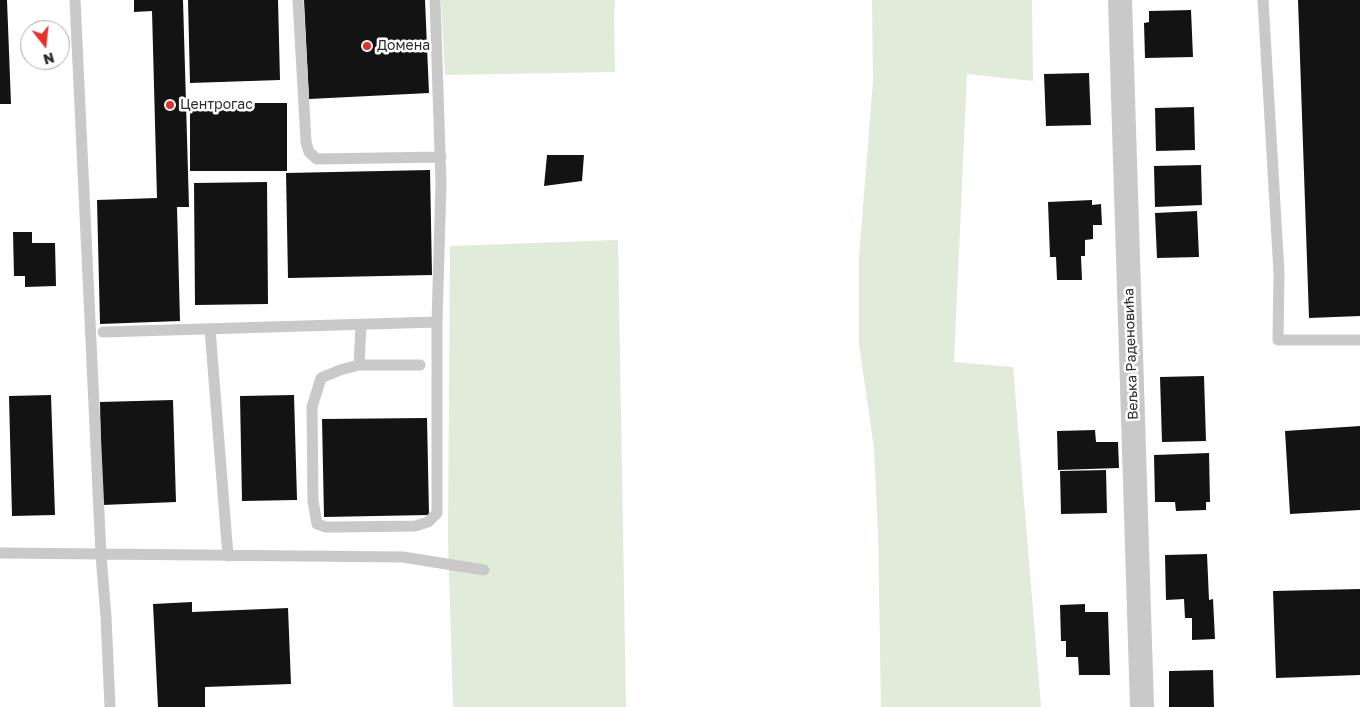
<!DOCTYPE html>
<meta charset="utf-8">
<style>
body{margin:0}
#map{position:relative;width:1360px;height:707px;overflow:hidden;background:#fff;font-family:"Golos Text",sans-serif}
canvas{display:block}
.north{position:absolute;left:20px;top:20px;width:50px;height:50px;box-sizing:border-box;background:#fff;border:1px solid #ababab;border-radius:50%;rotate:164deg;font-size:14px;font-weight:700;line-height:20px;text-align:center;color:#2c2c2c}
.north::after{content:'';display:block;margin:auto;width:18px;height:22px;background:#e92d29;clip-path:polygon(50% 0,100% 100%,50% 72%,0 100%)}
</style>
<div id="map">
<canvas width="1360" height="707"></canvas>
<div class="north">N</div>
</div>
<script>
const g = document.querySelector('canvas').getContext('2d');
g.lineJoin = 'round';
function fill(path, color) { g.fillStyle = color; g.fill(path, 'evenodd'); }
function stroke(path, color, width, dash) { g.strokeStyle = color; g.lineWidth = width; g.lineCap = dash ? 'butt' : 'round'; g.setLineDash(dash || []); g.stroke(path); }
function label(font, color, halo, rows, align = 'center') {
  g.font = font + ' "Golos Text",sans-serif'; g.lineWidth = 5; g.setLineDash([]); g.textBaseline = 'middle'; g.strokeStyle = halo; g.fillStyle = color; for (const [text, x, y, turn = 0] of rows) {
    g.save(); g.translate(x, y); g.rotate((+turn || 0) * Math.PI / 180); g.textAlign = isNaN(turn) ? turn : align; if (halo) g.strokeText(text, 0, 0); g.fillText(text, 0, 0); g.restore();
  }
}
fill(new Path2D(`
 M441,0H615L614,15L615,72L445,75Z
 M872,0H1032L1033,81L967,74L954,362L1013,367L1041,707H881L878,532L874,448L859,344V257L873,81Z
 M618,240L626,707H453L448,539L450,246Z`), '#e1ebd9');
fill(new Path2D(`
 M0,0H7L11,104H0Z
 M134,0H183L189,207H177L180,321L100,324L97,200L157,198L152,11L134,12Z
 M188,0H278L280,80L190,83Z
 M304,0H425L429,93L309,99Z
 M1298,0H1360V316L1309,318Z
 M1191,10L1193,57L1145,58L1144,23L1149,22V11Z
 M1089,73L1091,125L1046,126L1044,74Z
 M190,103H287V171H190Z
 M1194,107L1195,150L1156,151L1155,108Z
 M547,155H584L582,181L544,186Z
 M1201,165L1202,205L1155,207L1154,166Z
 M430,170L432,275L288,278L286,173Z
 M267,182L268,304L195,305L194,183Z
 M1092,200V205L1101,204L1102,225H1093V239L1085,240V256H1081L1082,280H1057L1056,257H1050L1048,202Z
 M1197,211L1199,257L1157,258L1155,213Z
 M13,232H32V243H55L56,286L25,287V276H14Z
 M1204,376L1206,441L1162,442L1160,377Z
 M51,395L55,515L12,516L9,396Z
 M294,395L297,500L242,501L240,396Z
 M173,400L176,502L102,505L100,402Z
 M427,418L429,515L324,517L322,419Z
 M1360,426V510L1290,514L1285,431Z
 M1095,430L1096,442H1118L1119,468L1058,470L1057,431Z
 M1209,453L1210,502H1206V510L1176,511L1175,502H1155L1154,455Z
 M1106,470L1107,513L1061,514L1060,471Z
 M1207,554L1209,600L1213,599L1215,639L1192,640V618H1185L1184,599L1166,600L1165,555Z
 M1360,589V675L1276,678L1273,591Z
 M192,602V612L288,608L291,684L205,687V707H158L153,604Z
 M1085,604V612H1108L1110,675H1079L1078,657H1066V641H1061L1060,605Z
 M1213,670L1214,707H1169V671Z`), '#131313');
stroke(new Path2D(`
 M75,0L101,555L106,617L110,707
 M298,0L306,142L309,152L317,159L441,157
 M1263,0L1279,273L1278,340H1360
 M361,325L359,365L340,370L321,378L312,407L313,501L317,524L326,527H337L415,526L428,522L437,513V322L441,183L435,0
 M210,329L228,556
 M103,332L437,322
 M359,365H420
 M0,553L403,557L484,570`), '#c9c9c9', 11);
stroke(new Path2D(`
 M1120,0L1142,707`), '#c9c9c9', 24);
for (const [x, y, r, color] of [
 [367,46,5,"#e92d29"],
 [170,105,5,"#e92d29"]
]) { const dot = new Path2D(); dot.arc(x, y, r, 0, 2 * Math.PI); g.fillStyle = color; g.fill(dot); stroke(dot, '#fff', 2); }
label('14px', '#2c2c2c', '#fff', [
 ["Домена",377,46],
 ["Центрогас",180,105]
], 'left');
label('14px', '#2c2c2c', '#fff', [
 ["Вељка Раденовића",1131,354,-92]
]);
</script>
